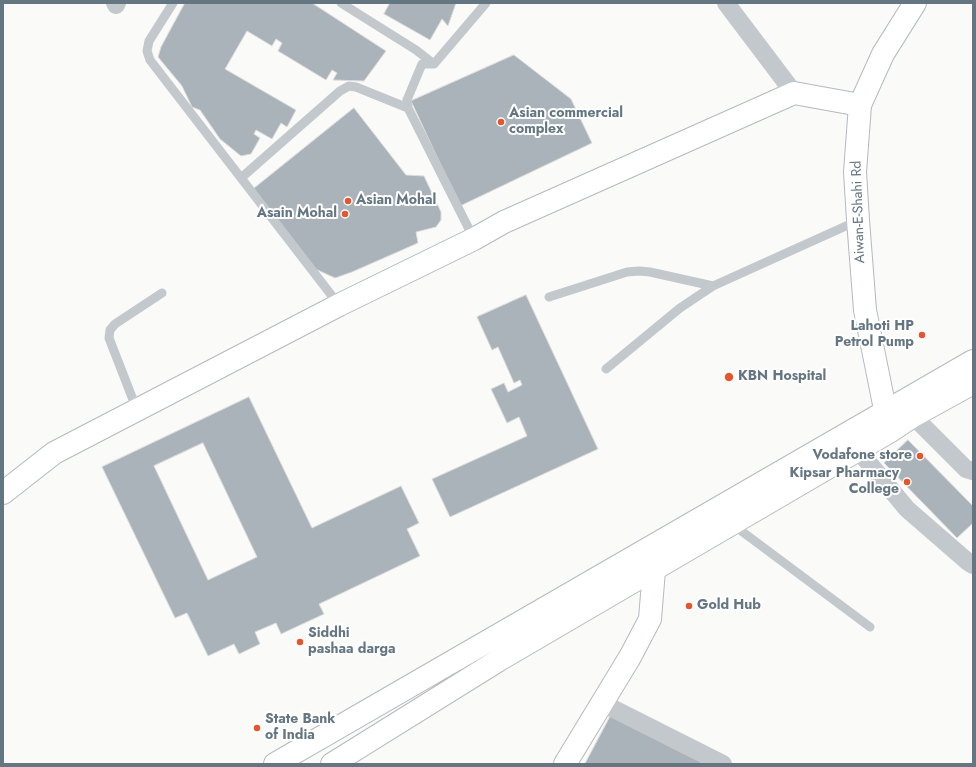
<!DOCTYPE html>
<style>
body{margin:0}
#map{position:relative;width:976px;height:767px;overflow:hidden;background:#fafaf8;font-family:Jost,sans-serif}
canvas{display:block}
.frame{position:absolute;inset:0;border:4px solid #657683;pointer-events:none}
</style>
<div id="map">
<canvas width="976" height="767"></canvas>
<div class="frame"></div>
</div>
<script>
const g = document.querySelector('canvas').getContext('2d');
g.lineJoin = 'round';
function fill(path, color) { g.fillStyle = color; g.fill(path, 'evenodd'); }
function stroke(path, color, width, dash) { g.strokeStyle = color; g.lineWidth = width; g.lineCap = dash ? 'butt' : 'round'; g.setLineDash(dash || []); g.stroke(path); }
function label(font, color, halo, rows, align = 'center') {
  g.font = font + ' Jost,sans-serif'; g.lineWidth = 4; g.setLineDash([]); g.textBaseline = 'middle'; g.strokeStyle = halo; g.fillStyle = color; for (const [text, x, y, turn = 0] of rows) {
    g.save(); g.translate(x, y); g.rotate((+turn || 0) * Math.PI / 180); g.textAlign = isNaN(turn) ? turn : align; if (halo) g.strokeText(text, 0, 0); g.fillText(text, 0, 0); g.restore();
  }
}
const building = new Path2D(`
 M185,3H312L386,51L364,81L333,80L337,73L332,70L326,80L278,51L282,43L276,39L272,46L247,31L225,69L296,110L287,127L281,123L272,139L256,130L254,134L260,138L251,154L241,156L220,139L200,110L192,107L182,86L158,57L161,47Z
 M390,3H456L448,26L442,19L430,40L384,14Z
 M514,55L571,99L592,143L460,206L411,101Z
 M354,108L406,175L424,176L441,212V220L436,227L416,232L418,243L352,272L335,278L309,266L252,190Z
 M526,295L598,449L450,517L432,479L527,436L519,417L507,423L491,389L504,383L508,392L522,385L520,380L514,383L498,347L492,350L477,317Z
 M249,397L312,528L401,486L419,523L407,529L420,556L319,604L324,614L281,634L276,623L255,632L260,644L239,654L234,644L208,656L187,613L175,618L102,467ZM203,443L257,557L208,580L154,466Z
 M908,440L973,506V523L957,538L884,463Z
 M612,713L708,764H585Z`);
fill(building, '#aab3b9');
stroke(building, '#dcdcda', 1);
const secondary = new Path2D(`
 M889,429L865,310L858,220L855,172L860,105L883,54L915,3
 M3,493L54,453L339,305L474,239L504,222L794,93L860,105
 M565,764L630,657L650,619L654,570`);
const primary = new Path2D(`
 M275,764L973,361
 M332,764L499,660L889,432L913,416L973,383`);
stroke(secondary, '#b3babf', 24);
stroke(primary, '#b5babe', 24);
stroke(new Path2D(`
 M173,3L149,41L147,51L150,60L339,305
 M341,3L416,50L434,64H422L407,100L408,108L474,239
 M434,64L486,3
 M241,178L340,91L349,86L356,87L408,108
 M549,297L627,272L639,271L650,272L713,286
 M606,369L680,308L713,286L857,221
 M137,410L109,338L110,330L115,324L162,293
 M732,524L870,627`), '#c3c8cc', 9);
stroke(new Path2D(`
 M115,3L116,5L117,3
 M726,3L794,93
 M913,416L966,469L973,471
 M858,450L907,509L968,562L973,565
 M602,703L723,764`), '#c3c8cc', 18);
stroke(secondary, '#fff', 22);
stroke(primary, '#fff', 22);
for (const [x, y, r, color] of [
 [501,122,4,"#e4572e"],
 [348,201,4,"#e4572e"],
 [345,214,4,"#e4572e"],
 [922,335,4,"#e4572e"],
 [729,377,5,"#e4572e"],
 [920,456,4,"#e4572e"],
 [907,482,4,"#e4572e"],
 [689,606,4,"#e4572e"],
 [300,642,4,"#e4572e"],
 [257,728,4,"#e4572e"]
]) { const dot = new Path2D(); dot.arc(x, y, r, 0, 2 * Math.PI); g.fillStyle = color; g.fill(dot); stroke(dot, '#fff', 1.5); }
label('bold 14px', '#657683', '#fff', [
 ["Asian commercial",509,114],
 ["complex",509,130],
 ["Asian Mohal",356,201],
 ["Asain Mohal",337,214,"right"],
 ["Lahoti HP",914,327,"right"],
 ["Petrol Pump",914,343,"right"],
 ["KBN Hospital",738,377],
 ["Vodafone store",912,456,"right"],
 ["Kipsar Pharmacy",899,474,"right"],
 ["College",899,490,"right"],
 ["Gold Hub",697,606],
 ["Siddhi",308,634],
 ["pashaa darga",308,650],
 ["State Bank",265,720],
 ["of India",265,736]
], 'left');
label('14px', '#657683', '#fff', [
 ["Aiwan-E-Shahi Rd",859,212,-92]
]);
</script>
